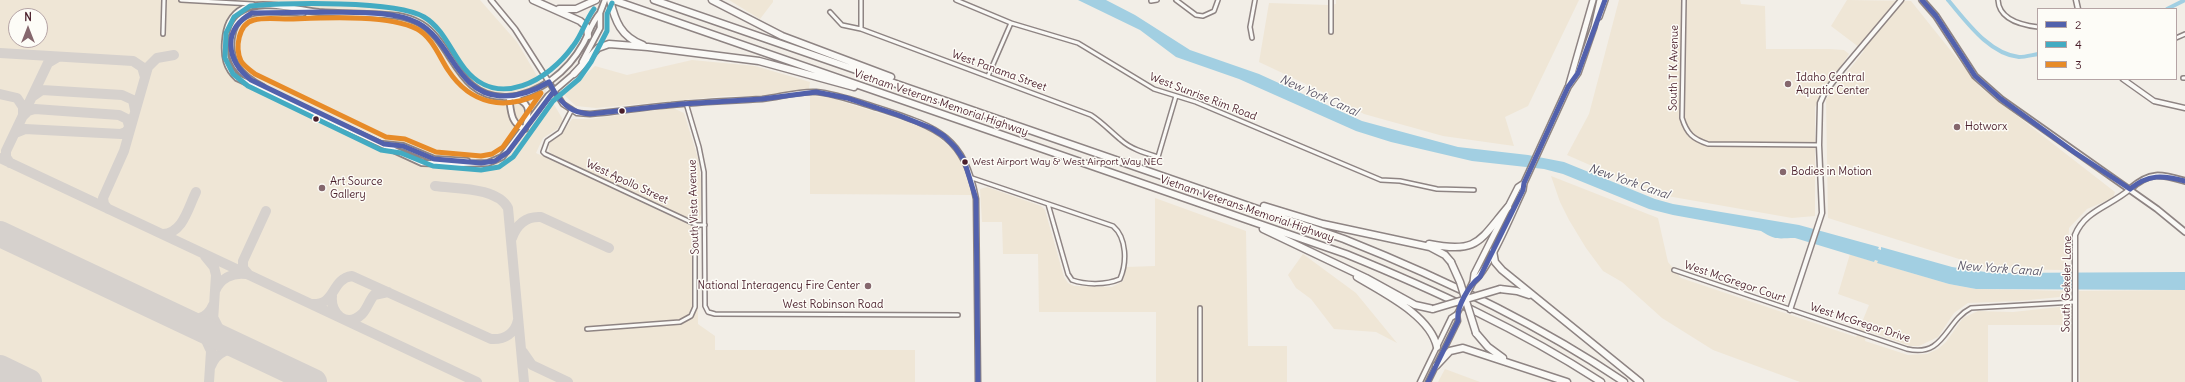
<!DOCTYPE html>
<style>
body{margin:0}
#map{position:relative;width:2185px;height:382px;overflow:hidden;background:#f2eee7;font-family:Delius,sans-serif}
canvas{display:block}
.legend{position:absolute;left:2037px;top:8px;width:140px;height:72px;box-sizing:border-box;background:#fdfcf7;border:1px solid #b5a4a5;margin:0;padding:5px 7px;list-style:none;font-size:12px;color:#4a1f2b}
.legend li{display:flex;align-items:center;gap:8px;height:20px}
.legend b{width:20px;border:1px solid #b5a4a5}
.north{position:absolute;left:8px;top:8px;width:40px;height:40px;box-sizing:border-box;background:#fdfcf7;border:1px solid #b5a4a5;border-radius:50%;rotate:0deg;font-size:11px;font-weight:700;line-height:16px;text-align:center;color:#4a1f2b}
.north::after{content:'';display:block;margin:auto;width:14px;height:18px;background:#85676d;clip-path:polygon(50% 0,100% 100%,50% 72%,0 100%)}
</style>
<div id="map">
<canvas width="2185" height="382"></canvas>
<ul class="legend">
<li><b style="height:5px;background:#5261ac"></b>2</li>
<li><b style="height:5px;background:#43abc2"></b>4</li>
<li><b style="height:5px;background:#e78b28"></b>3</li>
</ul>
<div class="north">N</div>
</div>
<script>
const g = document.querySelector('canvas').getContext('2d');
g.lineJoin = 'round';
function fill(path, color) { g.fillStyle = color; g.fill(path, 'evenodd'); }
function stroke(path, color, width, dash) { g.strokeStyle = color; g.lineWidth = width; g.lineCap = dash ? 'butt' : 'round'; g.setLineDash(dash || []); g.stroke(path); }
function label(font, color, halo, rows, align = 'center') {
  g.font = font + ' Delius,sans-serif'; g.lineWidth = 3; g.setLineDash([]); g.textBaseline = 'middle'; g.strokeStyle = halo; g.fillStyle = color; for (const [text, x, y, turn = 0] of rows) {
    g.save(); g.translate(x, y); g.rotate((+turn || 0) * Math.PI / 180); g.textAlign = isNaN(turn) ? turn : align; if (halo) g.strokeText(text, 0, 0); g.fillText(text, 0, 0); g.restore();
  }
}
fill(new Path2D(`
 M0,0H480L517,42L562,118V122L557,129L543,138L536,153L692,226L697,238L698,324L715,336V350H915V382H0ZM16,16H40V40H16Z
 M729,0H773V2L760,19Z
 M1336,0H1579L1528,106L1505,117L1514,146L1443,136L1364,114L1325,93L1259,62L1269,3L1328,5L1336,4Z
 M1619,0H1740L1741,4L1765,6L1766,49H1830L1844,50L1849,54L1815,107V216L1792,218L1656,194L1567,155L1589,114Z
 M1847,0L1911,1L1980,87L2115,192L2113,198L2087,209L2069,228L2067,270L1991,269L1828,218L1826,99L1864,51L1831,26Z
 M692,60L755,66L810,82L809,89L756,96H725L596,108L576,106L564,95L595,66L627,75Z
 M810,96L831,98L910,123L934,133L958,155L970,180L972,195L810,194Z
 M673,108L684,113L698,158L701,180V214L699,220L695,221L555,157L549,151V143L562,133L572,119H590Z
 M1551,176L1658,218L1668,262L1681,278L1856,337L1869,305L1838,294L1850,254L1874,262L1875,260L1878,261V263L1949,284L1976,289L2070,291V296L2019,301L1968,303L1954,313L1938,337L1919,346H1910L1868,331L1865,341L1908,355L1927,354L1938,349L1946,342L1963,318L1978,311L2013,312L2068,306L2070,309V325H1988V382H1800L1713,350L1662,318L1622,282L1603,271L1586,248L1569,220L1560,202Z
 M987,187L1041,206L1045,210L1064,277L1068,283L1074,286L1112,287L1123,281L1126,267L1155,266V198L1246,231L1248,346H1287V382H1156V312H1039L1038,254H1003L1002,222H982L980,189Z
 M1303,254L1356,293L1397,343L1376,332L1334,329L1311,299L1296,288L1288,275Z
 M2185,290V382H2080L2079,291Z
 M1445,369L1480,382H1438Z`), '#efe6d6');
fill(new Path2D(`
 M1078,0H1106L1135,15L1190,50L1259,74L1362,121L1458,147L1528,155L1564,162L1655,199L1673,204L1799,225L1879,247L1878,249L1881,250V247L1952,267L1992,273L2185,272V290L1976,289L1949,284L1877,263L1878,261L1875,260L1874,262L1795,238C1779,238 1776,241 1761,231L1673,215L1649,209L1563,174L1544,169L1472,161L1391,142L1356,131L1239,79L1176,57L1140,30Z`), '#a2cfe2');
stroke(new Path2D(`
 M1948,0C1966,21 1989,54 2019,57C2025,57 2032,55 2038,54
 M2167,9L2185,0`), '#a2cfe2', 4);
stroke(new Path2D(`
 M0,53L133,61L142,67L145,77
 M0,94L17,98L23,107V115
 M32,97L42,90L122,95L133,100L135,110
 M23,116L28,111L35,109L119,115L127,119L130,129
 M15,133L25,129L121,134L126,132L131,125
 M0,158L477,382
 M10,163L6,157V151L48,63L58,57
 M435,186C457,189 497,187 508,208L524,382
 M108,209L104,204L103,198L124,151L148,67L157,58L174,55
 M163,234C183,233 188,208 196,192
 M512,238C517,224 526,216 541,217L609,248
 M205,256L214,267L216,275L209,382
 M249,275L243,268V261L266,211
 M215,291C220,279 232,272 246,274
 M332,296C330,313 346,329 362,314C367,309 369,301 374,295L388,292
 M311,304C337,306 330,279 352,276L491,339C505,340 515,333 518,320
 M178,318C192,322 207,320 213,305
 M214,319L222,335L234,344
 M193,325L204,336L210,349
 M523,352L532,365L568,382
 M211,366C217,351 229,348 244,349`), '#d6d1cd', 10);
stroke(new Path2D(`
 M0,234L314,382
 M0,368L29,382`), '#d6d1cd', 26);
const minor = new Path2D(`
 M181,0L253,4
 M956,0L1011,23L1078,43L1154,89L1196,102L1381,180L1400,181L1437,189L1474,190
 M1176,0L1196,15L1203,16L1214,11L1218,0
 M1684,0L1682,118C1687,134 1693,139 1708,144L1819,145
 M1998,0C1999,19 2021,25 2038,27
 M1151,1L1157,0
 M830,12L842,25L861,29L1091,115C1102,122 1110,131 1121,140C1131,149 1145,153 1158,157L1176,96
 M861,29V0
 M1331,32V0
 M163,34L164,0
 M1252,38L1250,27L1255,0
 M2176,38L2185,34
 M988,76L1011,23
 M2183,78H2185
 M686,103L699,147L704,172L705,306L708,312L715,314L958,315
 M571,111L560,132L547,141L543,152L545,154L697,225H705
 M972,178L1113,226C1127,238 1127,263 1120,279C1106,285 1086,285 1072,280L1068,274L1048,204
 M1674,270L1907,349C1945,358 1945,321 1971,308L2075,302
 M1200,308V382
 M587,329L680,322L691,316L695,307V235L697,225`);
const tertiary = new Path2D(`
 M491,0L515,29L563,104L577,113L590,114C617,112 644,107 671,105C701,102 732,101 762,99C780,97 798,91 816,92C837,94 858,102 878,108C935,127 964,134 976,199L978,382
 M2076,0L2078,9
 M2123,79L2154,101L2185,108
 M1790,310L1822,213L1819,145L1820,103L1825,92L1842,70L1901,0
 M1420,382L1451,318L1457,314L1458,321L1428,382
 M2075,382V235C2085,210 2111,206 2130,189`);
const secondary = new Path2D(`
 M1922,0L1936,16L1975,76L2001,99L2157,209L2185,232
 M582,62L600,28V13L605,0
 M576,72L548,96L502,157L488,163L451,164L422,163L237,78C226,68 224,57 225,42C226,27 230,15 244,8C262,0 300,10 319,12C345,14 372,13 398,16C405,17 414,20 421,24C454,44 457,99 507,97C539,95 568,71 583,44C589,33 592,22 600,13
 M263,87C253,82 243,75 237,66C228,52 229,24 245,16C260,8 286,13 303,13
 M509,97C511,110 510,124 525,129
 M512,97C528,101 531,109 526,124
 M383,144L403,146L434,159L467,161
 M2130,189C2150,171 2161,174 2185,181`);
const primary = new Path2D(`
 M1599,17L1605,0
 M1569,84L1593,0
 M1473,282C1489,270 1513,211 1523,190L1524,183L1568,87L1578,73L1594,27L1600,0
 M1473,282L1474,274L1518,187L1524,183`);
const motorway = new Path2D(`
 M533,0L580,21L587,27L588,36
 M610,0C615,21 621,37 643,45
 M613,0L1346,254C1434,290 1521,330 1601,382
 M654,0L1344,239C1442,278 1537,323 1624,382
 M712,0L782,36L891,77
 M559,9H576L596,0
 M574,74L598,48L609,44L648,47L759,61L854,87
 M1264,206L1323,224L1430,247L1445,255L1451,262
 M1263,229L1366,278L1415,305L1433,309
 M1429,244C1478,254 1479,241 1508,207
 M1493,251L1495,262L1502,270L1640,382
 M1357,277C1383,293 1430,315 1437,347
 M1500,289L1517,291L1529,295
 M1476,333L1488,347L1503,358
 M1436,366L1450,351L1463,348L1567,382`);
stroke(minor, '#8e8483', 6);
stroke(tertiary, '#8e8483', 7);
stroke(secondary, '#8e8483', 8);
stroke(primary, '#8e8483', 8);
stroke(motorway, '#8e8483', 9);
stroke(minor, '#faf9f6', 3);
stroke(tertiary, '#faf9f6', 4);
stroke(secondary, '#faf9f6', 4.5);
stroke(primary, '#faf9f6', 5);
stroke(motorway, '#faf9f6', 6);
const tertiaryBridge = new Path2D(`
 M1457,314L1465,299`);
const primaryBridge = new Path2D(`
 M1465,298L1473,282`);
const motorwayBridge = new Path2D(`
 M1451,262L1460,282L1476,333
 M1433,309L1500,289`);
stroke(tertiaryBridge, '#8e8483', 7, []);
stroke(primaryBridge, '#8e8483', 8, []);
stroke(motorwayBridge, '#8e8483', 9, []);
stroke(tertiaryBridge, '#faf9f6', 4);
stroke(primaryBridge, '#faf9f6', 5);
stroke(motorwayBridge, '#faf9f6', 6);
stroke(new Path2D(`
 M1922,0L1936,16L1975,76L2001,99L2074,152L2130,189
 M324,12C351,13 393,10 418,23C452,41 456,93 500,96C518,97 534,91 549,82L554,91L508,152L495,161L481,163L434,159L403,146L384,144L251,80C227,61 221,30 252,13Z
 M554,91C563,105 572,113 590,114L682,104L762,99L816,92L847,98L898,115L931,128L944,136L955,147L964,160L976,199L978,382
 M2130,189C2148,174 2163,175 2185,181
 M1428,382L1458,321C1456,307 1469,285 1480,277L1523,190L1524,183L1568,87L1578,73L1605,0`), '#5261ac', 5);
stroke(new Path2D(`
 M594,9C585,21 582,35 573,46C549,80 498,110 465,69C451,52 444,29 424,17C395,0 287,3 250,6L234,17L226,33L225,58L233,74L248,86L381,150L401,153L433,166L481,170L499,167L513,157L553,101L579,79L591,62L607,31V14L612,3`), '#43abc2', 5);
stroke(new Path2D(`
 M289,19C322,18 388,14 417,29C432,37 439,56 448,70C471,105 505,111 541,93L503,147L492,154L481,156L436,152L405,139L386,137L255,74C250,70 244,66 241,61C235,48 238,24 254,20C265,17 278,19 289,19Z`), '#e78b28', 5);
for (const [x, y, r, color] of [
 [1788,84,4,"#85676d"],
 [622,111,3.5,"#4a1f2b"],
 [316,119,3.5,"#4a1f2b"],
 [1957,127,4,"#85676d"],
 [965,162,3.5,"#4a1f2b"],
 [1783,172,4,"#85676d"],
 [322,188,4,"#85676d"],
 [868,286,4,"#85676d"]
]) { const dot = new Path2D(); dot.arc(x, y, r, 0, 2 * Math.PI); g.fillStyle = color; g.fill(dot); stroke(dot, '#fdfcf7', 1.5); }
label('10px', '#4a1f2b', '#fdfcf7', [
 ["West Airport Way & West Airport Way NEC",972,162]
], 'left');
label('11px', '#4a1f2b', '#fdfcf7', [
 ["South T K Avenue",1674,68,-89],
 ["West Panama Street",999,71,20],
 ["West Sunrise Rim Road",1203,97,21],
 ["Vietnam Veterans Memorial Highway",941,103,19],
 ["West Apollo Street",627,182,25],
 ["South Vista Avenue",694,207,-92],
 ["Vietnam Veterans Memorial Highway",1247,209,19],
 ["West McGregor Court",1735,282,19],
 ["South Gekeler Lane",2067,284,-89],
 ["West Robinson Road",833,305],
 ["West McGregor Drive",1860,323,18]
]);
label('11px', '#4a1f2b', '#fdfcf7', [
 ["Idaho Central",1796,78],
 ["Aquatic Center",1796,91],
 ["Hotworx",1965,127],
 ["Bodies in Motion",1791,172],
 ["Art Source",330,182],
 ["Gallery",330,195],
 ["National Interagency Fire Center",860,286,"right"]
], 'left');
label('italic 12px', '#5d586a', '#fdfcf7', [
 ["New York Canal",1319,96,24],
 ["New York Canal",1629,182,19],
 ["New York Canal",1999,269,4]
]);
</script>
